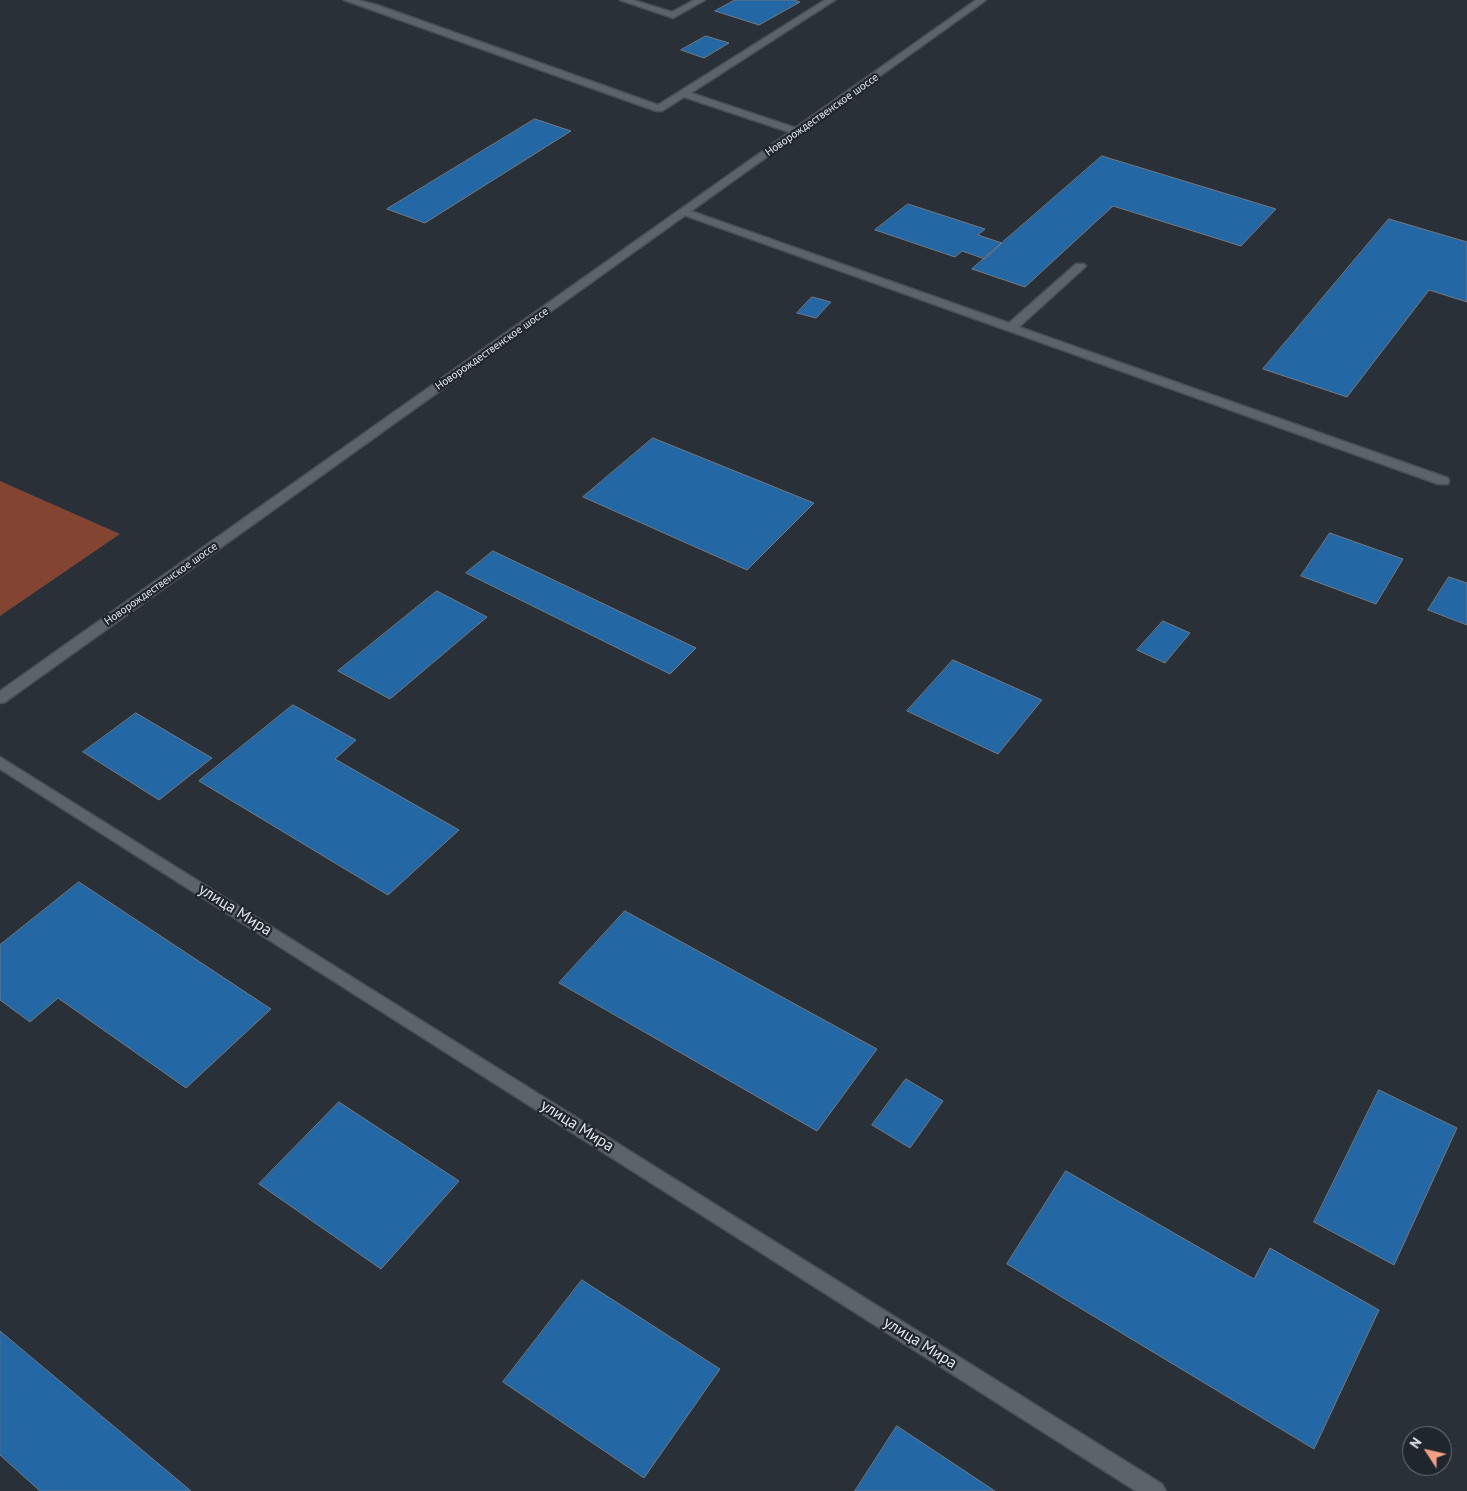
<!DOCTYPE html>
<meta charset="utf-8">
<style>
body{margin:0}
#map{position:relative;width:1467px;height:1491px;overflow:hidden;background:#293037;font-family:"PT Sans",sans-serif}
canvas{display:block}
.north{position:absolute;left:1402px;top:1426px;width:50px;height:50px;box-sizing:border-box;background:#20262d;border:1px solid #6e747a;border-radius:50%;rotate:305deg;font-size:14px;font-weight:700;line-height:20px;text-align:center;color:#e4e8ed}
.north::after{content:'';display:block;margin:auto;width:18px;height:22px;background:#f39f84;clip-path:polygon(50% 0,100% 100%,50% 72%,0 100%)}
</style>
<div id="map">
<canvas width="1467" height="1491"></canvas>
<div class="north">N</div>
</div>
<script>
const g = document.querySelector('canvas').getContext('2d');
g.lineJoin = 'round';
function fill(path, color) { g.fillStyle = color; g.fill(path, 'evenodd'); }
function stroke(path, color, width, dash) { g.strokeStyle = color; g.lineWidth = width; g.lineCap = dash ? 'butt' : 'round'; g.setLineDash(dash || []); g.stroke(path); }
function label(font, color, halo, rows, align = 'center') {
  g.font = font + ' "PT Sans",sans-serif'; g.lineWidth = 4.5; g.setLineDash([]); g.textBaseline = 'middle'; g.strokeStyle = halo; g.fillStyle = color; for (const [text, x, y, turn = 0] of rows) {
    g.save(); g.translate(x, y); g.rotate((+turn || 0) * Math.PI / 180); g.textAlign = isNaN(turn) ? turn : align; if (halo) g.strokeText(text, 0, 0); g.fillText(text, 0, 0); g.restore();
  }
}
fill(new Path2D(`
 M0,481L120,534L0,616Z`), '#834531');
const building = new Path2D(`
 M735,0H794L800,2L759,25L715,11Z
 M706,36L729,43L704,58L681,50Z
 M535,119L571,131L425,223L387,209Z
 M1102,156L1276,209L1241,246L1113,206L1025,287L972,269Z
 M908,204L985,229L978,235L1002,243L985,259L962,251L955,257L875,230Z
 M1389,219L1467,242V302L1429,290L1347,397L1263,369Z
 M812,297L831,302L816,318L797,313Z
 M653,438L814,503L747,570L583,497Z
 M1330,533L1403,559L1376,604L1301,576Z
 M493,551L696,648L670,674L466,573Z
 M1449,577L1467,583V625L1428,610Z
 M437,591L487,617L390,699L338,671Z
 M1163,621L1190,633L1165,663L1137,650Z
 M953,660L1042,700L998,754L907,711Z
 M293,705L356,740L335,759L459,830L388,895L199,781Z
 M136,713L212,758L159,800L83,752Z
 M79,882L271,1009L186,1088L58,998L30,1022L0,1000V945Z
 M625,911L877,1049L817,1131L559,983Z
 M906,1079L943,1101L910,1148L872,1125Z
 M1379,1090L1457,1128L1394,1265L1314,1222Z
 M339,1102L459,1181L381,1269L259,1184Z
 M1066,1171L1254,1279L1270,1248L1379,1310L1314,1449L1007,1264Z
 M582,1280L720,1369L644,1478L503,1382Z
 M0,1331L191,1491H40L0,1455Z
 M897,1426L995,1491H855Z`);
fill(building, '#2467a5');
stroke(building, '#727a82', 1);
const lane = new Path2D(`
 M344,0H358L377,5L658,105L825,0H835L691,93L802,130V134L798,135L684,97L662,111H656Z
 M620,0H633L672,12L694,0H705L673,18Z
 M685,209L1009,323L1076,264H1084L1086,266L1084,268L1019,327L1448,478L1449,481L1448,484H1438L681,214L680,212Z`);
const street = new Path2D(`
 M0,757L1162,1484L1166,1491H1136L0,769Z`);
const secondary = new Path2D(`
 M976,0H986L5,702L0,703V691Z`);
stroke(lane, '#494e55', 3);
stroke(street, '#494e55', 3);
stroke(secondary, '#494e55', 3);
fill(lane, '#5b636b');
fill(street, '#5b636b');
fill(secondary, '#5b636b');
label('11px', '#e4e8ed', '#20262d', [
 ["Новорождественское шоссе",822,115,-35],
 ["Новорождественское шоссе",492,349,-35],
 ["Новорождественское шоссе",161,584,-35]
]);
label('16px', '#e4e8ed', '#20262d', [
 ["улица Мира",235,910,32],
 ["улица Мира",577,1126,32],
 ["улица Мира",920,1343,32]
]);
</script>
